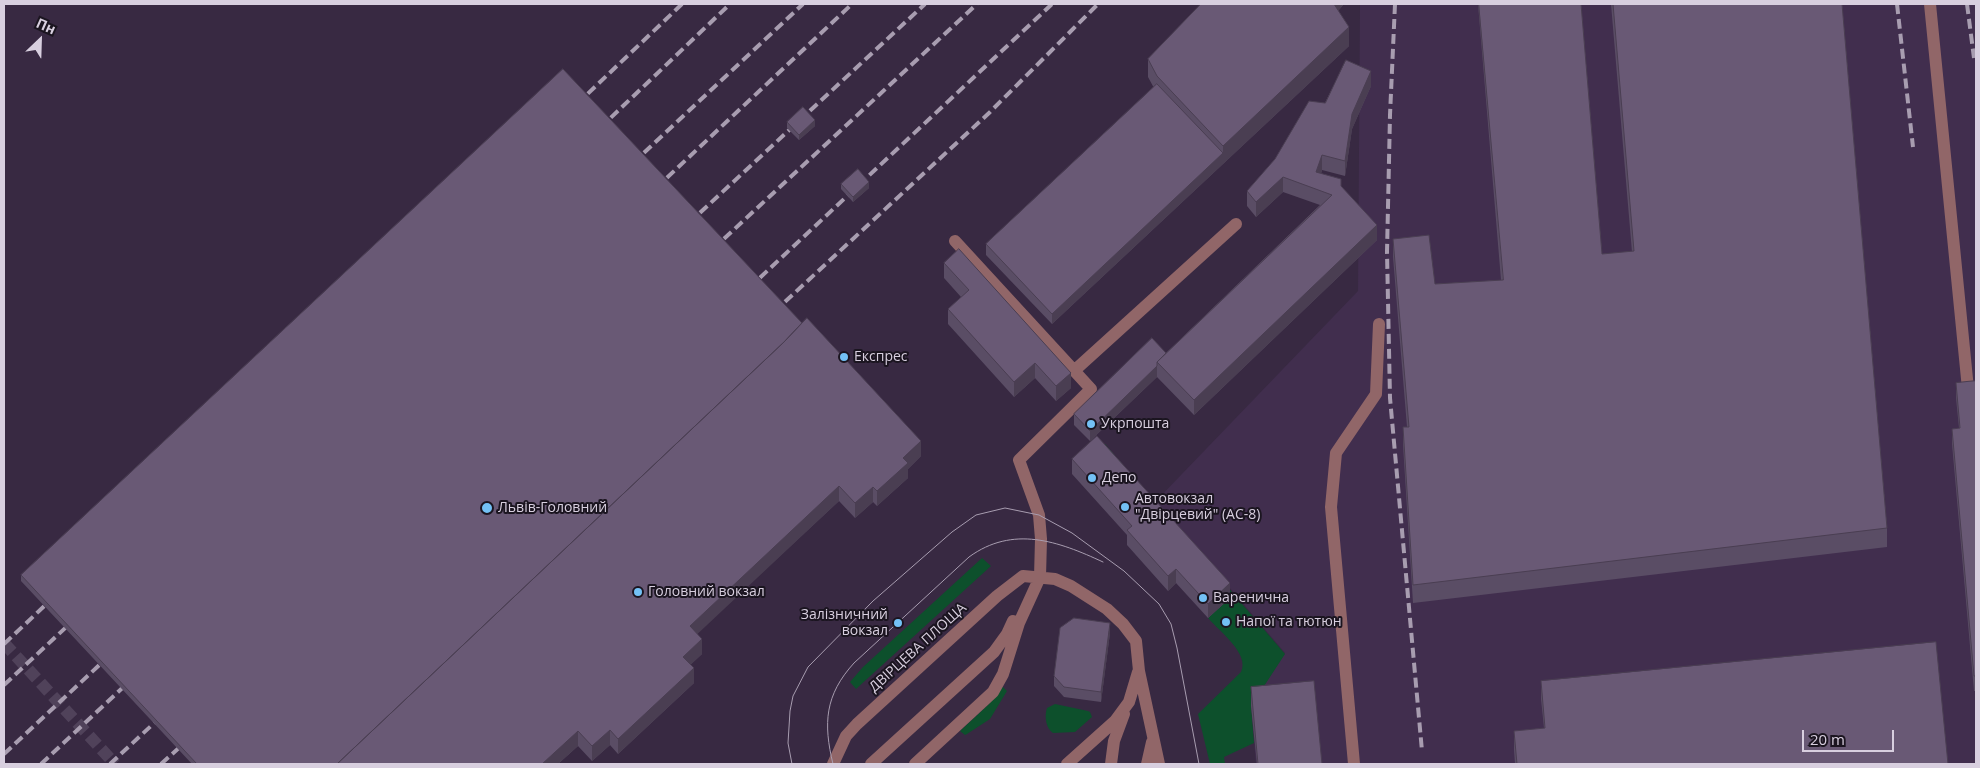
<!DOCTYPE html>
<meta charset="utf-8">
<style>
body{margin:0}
#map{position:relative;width:1980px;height:768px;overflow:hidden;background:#382942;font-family:"Open Sans",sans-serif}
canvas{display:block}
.frame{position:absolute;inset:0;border:5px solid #d8cfdf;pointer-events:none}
.north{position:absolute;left:15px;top:15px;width:50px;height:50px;-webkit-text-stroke:4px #1b1520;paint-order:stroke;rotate:24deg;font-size:14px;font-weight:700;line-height:20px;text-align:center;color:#d8cfdf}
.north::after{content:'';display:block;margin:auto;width:18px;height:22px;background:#d8cfdf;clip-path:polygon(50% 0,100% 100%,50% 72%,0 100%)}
.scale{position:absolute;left:1802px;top:730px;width:92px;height:22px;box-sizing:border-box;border:2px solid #d8cfdf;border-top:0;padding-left:6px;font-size:15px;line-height:18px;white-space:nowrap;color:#d8cfdf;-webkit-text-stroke:4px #1b1520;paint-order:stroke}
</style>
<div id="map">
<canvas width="1980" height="768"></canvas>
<div class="frame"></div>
<div class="north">Пн</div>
<div class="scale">20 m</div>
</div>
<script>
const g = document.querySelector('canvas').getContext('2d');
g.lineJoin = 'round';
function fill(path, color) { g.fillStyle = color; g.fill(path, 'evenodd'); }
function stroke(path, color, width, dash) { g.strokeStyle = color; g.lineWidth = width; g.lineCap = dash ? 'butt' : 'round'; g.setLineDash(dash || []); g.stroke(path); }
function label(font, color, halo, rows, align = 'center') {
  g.font = font + ' "Open Sans",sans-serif'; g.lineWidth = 4; g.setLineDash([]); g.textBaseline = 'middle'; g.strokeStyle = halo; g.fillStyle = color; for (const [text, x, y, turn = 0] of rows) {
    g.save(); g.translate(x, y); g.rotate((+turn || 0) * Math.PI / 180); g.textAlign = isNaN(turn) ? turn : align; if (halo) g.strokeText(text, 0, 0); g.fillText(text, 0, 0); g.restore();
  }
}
fill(new Path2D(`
 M1360,4H1976V764H1256L1251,706L1285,653L1156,501L1358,291Z`), '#412e4e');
fill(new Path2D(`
 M1105,444L1285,654L1251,706L1254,743L1224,757L1225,764H1210L1198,714L1241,672C1250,654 1220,632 1208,618L1230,598L1097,451Z
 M982,558L991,566L856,689L850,682L863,667Z
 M1002,686L1007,691L990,719L967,734L965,735L960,731L989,704Z
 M1055,704L1088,711L1090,712L1092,717L1075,732L1053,733C1046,729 1044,716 1047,708Z`), '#0d502c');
stroke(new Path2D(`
 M4,643L115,764`), '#50425a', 12, [12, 6]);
stroke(new Path2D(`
 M1930,4L1969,399
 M1075,370L1236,224
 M833,764L846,736L857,724L997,596L1023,576L1055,579L1071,586L1107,609L1123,624L1136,641L1139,671L1159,764
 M871,764L994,652L1007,634L1013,621
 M915,764L993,692L1003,674L1019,623L1040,577L1041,539L1039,515L1019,460L1091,389L955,241
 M1067,764L1115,721L1129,702L1138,672
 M1111,764L1114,741L1124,714
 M1147,764L1152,742
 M1354,764L1331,507L1336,453L1376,394L1379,324`), '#916668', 12);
stroke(new Path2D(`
 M792,764L788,743L790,711L793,696L808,667L873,601L952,532L976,515L1005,508L1039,515L1072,533L1124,571L1159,604L1171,624L1177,648L1199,764
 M833,764C823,723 825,695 854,663L969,557C1013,525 1058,541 1103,562`), '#a89db0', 1);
stroke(new Path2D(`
 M1395,4L1390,115L1387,252L1390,398L1422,751
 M1897,4L1913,147
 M1967,4L1974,58
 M577,104L682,4
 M600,128L730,4
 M633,163L803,4
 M656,188L852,4
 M689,223L925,4
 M713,249L977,4
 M749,288L1052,4
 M774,312L989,113L1098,4
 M4,644L55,596
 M4,685L76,618
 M4,754L109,656
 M41,764L132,679
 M110,764L165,713
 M161,764L189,739`), '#a89db0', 4, [10, 5]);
fill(new Path2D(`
 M1201,4H1344L1338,11L1349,46L1052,324L986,255V244L1154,88L1148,77V59Z
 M1478,4H1581L1602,254L1632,252L1611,4H1842L1887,528V547L1413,603L1403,445V427H1407L1393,257V239L1435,284L1501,280Z
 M1371,86L1352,129L1345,176L1322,170L1321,174L1341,187L1377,240L1194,415L1157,377L1090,441L1074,425V414L1166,353L1320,205L1283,192L1256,217L1247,206V191L1325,103Z
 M787,122L815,126L799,140L787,128Z
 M841,184L869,188L853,202L841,189Z
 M944,263L1071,388L1056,401L1035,378L1014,397L948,324V309L961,297L944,278Z
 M1976,381V691H1974L1952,444V429L1959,428L1956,398V383Z
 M921,456L908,469V478L877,506L873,502L855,518L839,501L697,633L702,654L690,665L694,683L618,754L610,745L592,761L578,746L558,764H192L21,581V575Z
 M1072,459L1230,598L1208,618L1176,583L1168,591L1127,545V535L1072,474Z
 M1110,633L1101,702L1064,697L1054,686V676Z
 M1541,681L1948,764H1515L1514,750V731L1544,728L1541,699Z
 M1251,687L1322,764H1257L1251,706Z`), '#5a4d65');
fill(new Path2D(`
 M1331,4H1344L1331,19Z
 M1349,27V46L1223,164V146Z
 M1371,71V86L1352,129L1345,176V161L1352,114Z
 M815,120V126L799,140V135Z
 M1223,153V164L1052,324V314Z
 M1322,155V170L1316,187V172Z
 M1283,177V192L1256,217V202Z
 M869,182V188L853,202V197Z
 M1377,225V240L1194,415V400Z
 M1035,363V378L1014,397V382Z
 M1157,366V377L1090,441V431Z
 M1071,373V388L1056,401V386Z
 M921,441V456L908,469V478L877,506V491L903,458Z
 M839,486V501L690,641V626Z
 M873,487V502L855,518V503Z
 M1176,569V583L1168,591V576Z
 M1230,583V598L1208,618V604Z
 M1110,623V633L1101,702V692Z
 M702,639V654L683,672V657Z
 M694,668V683L618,754V739Z
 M610,730V745L592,761V746Z
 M578,731V746L558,764H542Z`), '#4a3e52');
const building = new Path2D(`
 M1201,4H1334L1349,27L1223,146L1157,76L1148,59Z
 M1479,4H1581L1602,254L1634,251L1613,4H1842L1887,528L1413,585L1403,427H1409L1393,239L1429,235L1435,284L1503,280Z
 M1346,60L1371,71L1352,114L1345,161L1322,155L1316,172L1341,179V186L1377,225L1194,400L1157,362L1332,195L1283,177L1256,202L1247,191L1275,159L1309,101L1325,103Z
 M563,69L802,323L784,342L337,764H197L21,575Z
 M1157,84L1223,153L1052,314L986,244Z
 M803,107L815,120L799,135L787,122Z
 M858,169L869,182L853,197L841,184Z
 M959,249L1071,373L1056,386L1035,363L1014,382L948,309L969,290L944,263Z
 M807,318L921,441L903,458L908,463L877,491L873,487L855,503L839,486L690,626L702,639L683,657L694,668L618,739L610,730L592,746L578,731L542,764H337L784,342Z
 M1152,338L1166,353L1157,362V366L1090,431L1074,414Z
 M1976,381V676H1974L1952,429L1960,428L1956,383Z
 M1097,436L1230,583L1208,604L1176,569L1168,576L1127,530L1132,526L1072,459Z
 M1074,618L1110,623L1101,692L1064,687L1054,676L1060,628Z
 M1936,642L1948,764H1517L1514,731L1545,728L1541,681Z
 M1314,681L1322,764H1258L1251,687Z`);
fill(building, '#695975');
stroke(building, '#4a3e52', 1);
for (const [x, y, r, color] of [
 [844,357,5,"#73c1f5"],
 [1091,424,5,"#73c1f5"],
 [1092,478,5,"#73c1f5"],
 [1125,507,5,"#73c1f5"],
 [487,508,6,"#73c1f5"],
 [638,592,5,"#73c1f5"],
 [1203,598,5,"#73c1f5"],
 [1226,622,5,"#73c1f5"],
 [898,623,5,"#73c1f5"]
]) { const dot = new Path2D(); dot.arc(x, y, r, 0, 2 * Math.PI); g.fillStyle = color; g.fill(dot); stroke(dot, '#1b1520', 2); }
label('14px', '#d8cfdf', '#1b1520', [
 ["Експрес",854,357],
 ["Укрпошта",1101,424],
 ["Депо",1102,478],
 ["Автовокзал",1135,499],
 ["\"Двірцевий\" (АС-8)",1135,515],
 ["Львів-Головний",498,508],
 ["Головний вокзал",648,592],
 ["Варенична",1213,598],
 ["Залізничний",888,615,"right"],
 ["вокзал",888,631,"right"],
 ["Напої та тютюн",1236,622]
], 'left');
label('14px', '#d8cfdf', '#1b1520', [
 ["ДВІРЦЕВА ПЛОЩА",918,648,-42]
]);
</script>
